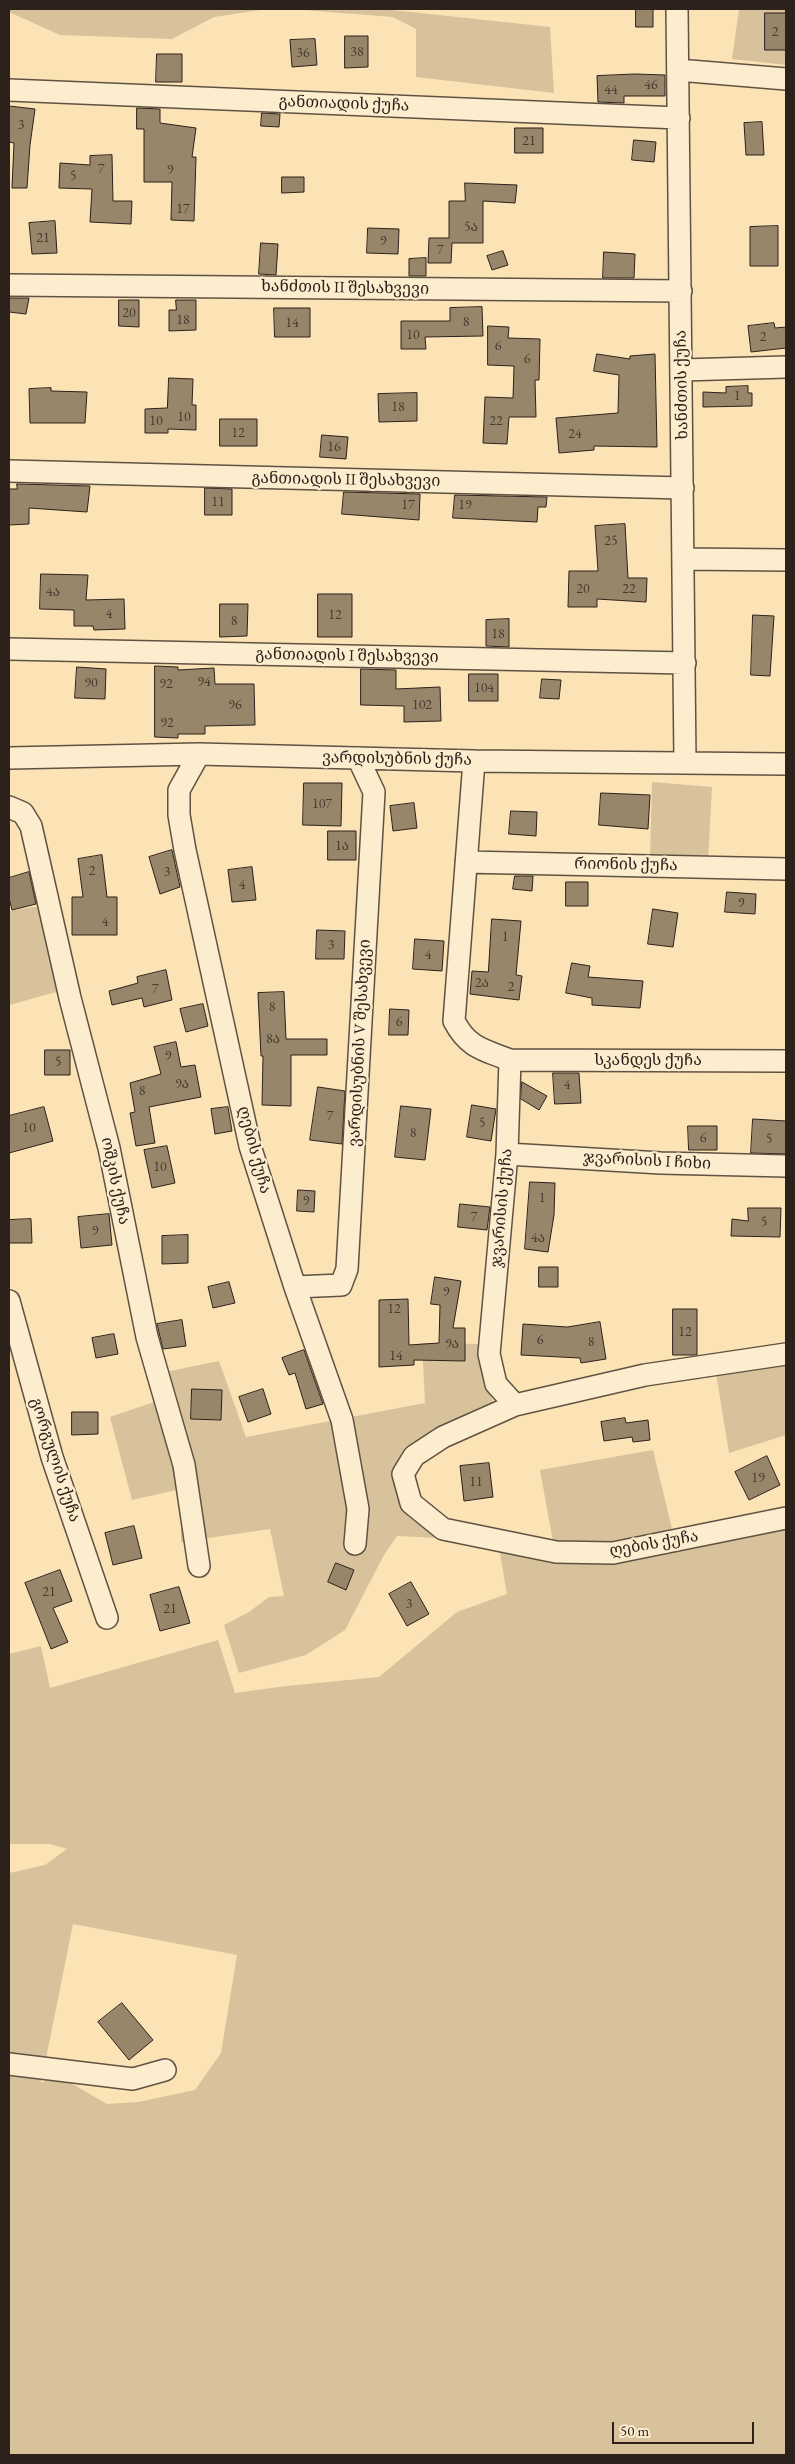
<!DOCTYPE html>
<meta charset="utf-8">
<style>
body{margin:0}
#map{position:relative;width:795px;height:2464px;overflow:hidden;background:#fbe3b5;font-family:"EB Garamond",serif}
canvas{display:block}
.frame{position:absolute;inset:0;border:10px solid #2c211b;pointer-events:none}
.scale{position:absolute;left:612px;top:2422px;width:142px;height:22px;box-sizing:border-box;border:2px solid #2c211b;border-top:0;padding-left:6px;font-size:15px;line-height:18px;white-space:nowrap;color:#2c211b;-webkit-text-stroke:4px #fcedcf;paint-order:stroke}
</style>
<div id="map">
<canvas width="795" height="2464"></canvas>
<div class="frame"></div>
<div class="scale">50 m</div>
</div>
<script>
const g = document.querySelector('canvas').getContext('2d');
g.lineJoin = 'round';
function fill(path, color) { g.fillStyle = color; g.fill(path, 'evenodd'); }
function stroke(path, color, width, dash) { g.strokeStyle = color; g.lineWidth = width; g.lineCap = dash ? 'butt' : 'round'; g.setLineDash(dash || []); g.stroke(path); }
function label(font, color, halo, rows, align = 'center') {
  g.font = font + ' "EB Garamond","Noto Serif Georgian",serif'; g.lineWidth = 4.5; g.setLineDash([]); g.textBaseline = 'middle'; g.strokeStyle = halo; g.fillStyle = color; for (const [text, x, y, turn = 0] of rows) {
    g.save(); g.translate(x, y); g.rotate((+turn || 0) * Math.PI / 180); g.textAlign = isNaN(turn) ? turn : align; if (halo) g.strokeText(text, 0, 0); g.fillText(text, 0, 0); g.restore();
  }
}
fill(new Path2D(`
 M9,9H267L214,17L172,39L60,35L9,12Z
 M290,9H383L550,27L554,93L416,77V29L393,17Z
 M739,9H786V65L732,59Z
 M652,782L712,787L708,862L650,857Z
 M39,906L60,991L9,1005V911Z
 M786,1342V1435L729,1453L713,1355Z
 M422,1343L481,1344L484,1380L495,1406L405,1447L394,1468L400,1499L437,1538L397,1536L384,1555L345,1630L306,1655L239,1673L224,1625L249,1612L269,1597L284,1596L270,1529L181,1542V1489L132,1500L110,1417L172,1396L165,1372L219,1361L246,1437L425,1403Z
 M653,1450L673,1533L609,1546L553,1542L540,1470Z
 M786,1525V2455H9V1873L45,1865L67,1849L50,1844H9V1654L41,1646L50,1688L218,1640L235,1693L286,1686L379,1677L457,1612L507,1594L499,1548L550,1556ZM73,1924L237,1955L221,2053L195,2090L138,2102L107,2104L57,2075L41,2083Z`), '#d8c29b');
const building = new Path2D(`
 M636,9H653V27H636Z
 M765,13H786V50H765Z
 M345,36H368V67L345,68Z
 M315,39L317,65L292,67L290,40Z
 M157,54H182V82H156Z
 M635,74L665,75V96H624V103L598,102L597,76Z
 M9,106L35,109L30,145L27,188H12L14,143L9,142Z
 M137,108L160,109V123L196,128L192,157H196L194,221L171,220L172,182H144V129H137Z
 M262,113L280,114L279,127L261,126Z
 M762,122L764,155H746L744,123Z
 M515,128H543V153H515Z
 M634,140L656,142L654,162L632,160Z
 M112,155L113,201H132L131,224L90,222L92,189L59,188L60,163L90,165V156Z
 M282,177H304V192L282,193Z
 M465,183L517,185L515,203L483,201V243H452L451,263H428L429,238H449V201H465Z
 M55,221L57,253L32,254L29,223Z
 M778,226V266H750V227Z
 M368,228L399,229L398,254L367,253Z
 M261,243L278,244L276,275L259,274Z
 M503,251L508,265L492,270L487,256Z
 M604,252L635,254L634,278H603Z
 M426,258V276H409V259Z
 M9,298H29L26,314L9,312Z
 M119,300H139V327L119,326Z
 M176,300H196V330L169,331V310H176Z
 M482,307L483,336L425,337L426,349H401V321H450V308Z
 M274,308H310V337H275Z
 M774,323L775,328L786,327V348L751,352L748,326Z
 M488,326L509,327L508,338L540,339L539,380H535L536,417H509L507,444L483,443L485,397L513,398L514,366L488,365Z
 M597,354L630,359V356L655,354L657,447L594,446V450L559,453L556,418L618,413L619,375L594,371Z
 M169,378L193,379L192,405H196V430L168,429V433H145V409L167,408Z
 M748,386V393H752V406L703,407V392L726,393V387Z
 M51,388V391L87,392L85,423H30L29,389Z
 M417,393V421L379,422L378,394Z
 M220,419H257V446H220Z
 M322,435L348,437L346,459L320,457Z
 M17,484L90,486L87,512L29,508V524L9,525V489H17Z
 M205,488L232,489V515H205Z
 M344,492L420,494L419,520L342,514Z
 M455,495L547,497L546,507H538L537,522L453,518Z
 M625,524L628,578H647L646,602L597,599V607H568L569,571H598L595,526Z
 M41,574L88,575L86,600L124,599L125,629L94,630L93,626H74V610L40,609Z
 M318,594H352V637H318Z
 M220,604H248L247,636L220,637Z
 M753,615L774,616L770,676L751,675Z
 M509,619V647L486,646V620Z
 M155,666L178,667V670L214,668L215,684H254L255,725L205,726V734H178V738L155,737Z
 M77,667L106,669L105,699L75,698Z
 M361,669L396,670V689L440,687L441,721L404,722V706L361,705Z
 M469,674H498V701H469Z
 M542,679L561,680L559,699L540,698Z
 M304,783H342L341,826L303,825Z
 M601,793L650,795L648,829L599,825Z
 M414,803L417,828L393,831L390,806Z
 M511,811L537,812L536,836L509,834Z
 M328,831H356V860H328Z
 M172,850L180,887L160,894L149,857Z
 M102,855L107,897H117V935H72V897H83L78,859Z
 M252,867L256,900L232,902L228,870Z
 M29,872L36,904L12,910L9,898V878Z
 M515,876H533L532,891L513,889Z
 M566,882H588V906H566Z
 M727,892L756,894L755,914L725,912Z
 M653,909L678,913L673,947L648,944Z
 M492,919L521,921L516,975L522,976L519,1000L470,994L472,971L488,972Z
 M317,930L345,931L344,959H316Z
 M415,939L444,941L442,971L413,969Z
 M572,963L590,966L588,977L643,981L640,1008L592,1005V998L566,993Z
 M166,970L172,1000L144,1007L142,998L112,1005L109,991L138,983L137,977Z
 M284,992L286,1039H327V1055H291V1106L262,1105L263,1056H261L258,993Z
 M203,1004L208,1026L186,1032L180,1009Z
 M390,1009L409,1010L408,1035H389Z
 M176,1042L181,1067L195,1065L201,1097L149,1107L155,1143L136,1146L130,1113L135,1112L130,1083L161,1074L154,1047Z
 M45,1050H70V1075H45Z
 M553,1073H579L581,1103L555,1104Z
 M522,1082L547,1096L539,1110L521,1099Z
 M318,1087L345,1091L342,1144L310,1140Z
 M472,1105L496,1109L491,1141L467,1137Z
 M401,1106L431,1109L425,1160L395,1157Z
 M44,1107L53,1141L9,1153V1116Z
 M228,1107L232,1131L215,1134L211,1109Z
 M753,1119L786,1121V1154L751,1153Z
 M688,1126H717V1150H689Z
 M167,1146L175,1183L152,1188L144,1150Z
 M530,1182L555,1183L554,1215L548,1252L525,1249Z
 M298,1190L315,1191L314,1212L297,1211Z
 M460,1204L490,1207L487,1230L458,1227Z
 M748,1208H781L780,1237L731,1236L732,1219L748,1221Z
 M109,1214L112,1245L81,1248L78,1217Z
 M31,1219L32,1243H9V1220Z
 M188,1235V1263L162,1264V1236Z
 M539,1267H558V1287H539Z
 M435,1277L461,1281L453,1328H465V1361L414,1360V1365L379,1367V1300L408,1299L409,1345L439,1343L440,1305L431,1304Z
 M229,1282L235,1303L213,1308L208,1287Z
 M673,1309H697V1355H673Z
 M182,1320L186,1346L163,1349L157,1324Z
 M600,1322L606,1359L581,1363L580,1358L521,1355L523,1324L567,1327Z
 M114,1334L118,1354L96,1358L92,1338Z
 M304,1350L323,1404L306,1409L295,1373L289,1375L282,1358Z
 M192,1389L222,1390L221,1420L191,1419Z
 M263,1389L271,1414L248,1422L239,1397Z
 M72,1412H98V1434L72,1435Z
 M625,1418L626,1423L648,1420L650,1440L633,1442L632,1437L604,1441L601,1422Z
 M767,1456L780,1485L749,1500L735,1472Z
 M489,1463L493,1497L464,1501L460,1466Z
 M134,1526L142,1558L113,1565L105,1533Z
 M336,1563L354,1570L346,1590L328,1582Z
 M60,1570L72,1601L53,1608L68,1642L51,1649L25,1583Z
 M411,1582L429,1614L407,1626L389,1594Z
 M179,1587L190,1623L160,1631L150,1595Z
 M122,2003L153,2040L129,2060L98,2022Z`);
fill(building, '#98866b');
stroke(building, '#2c211b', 1);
const minor = new Path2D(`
 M677,9L685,762
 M678,70L786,79
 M9,90L679,118
 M9,285L681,291
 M682,370L786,367
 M9,471L683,488
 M684,559L786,560
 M9,649L685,663
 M199,754L179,790V815L185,850L250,1146L295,1287L342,1420L358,1509L355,1544
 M9,758L199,754L474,761L786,764
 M474,761L454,1021C468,1048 484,1050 510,1060L507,1154L489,1354L496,1384L515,1405L645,1375L786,1354
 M9,807L23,813L31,826L70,998L109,1148L147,1337L184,1465L199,1566
 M466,862L786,869
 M510,1060L786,1061
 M507,1154L661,1163L786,1166
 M295,1287L341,1285L347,1269L374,792L358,758
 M9,1301L52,1457L107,1618
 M515,1405L443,1437L414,1456L403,1474L411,1503L443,1529L556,1552L613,1553L786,1518
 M9,2064L133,2079L165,2070`);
stroke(minor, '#605242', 24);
stroke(minor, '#fcedcf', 21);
label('14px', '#473a2f', null, [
 ["2",775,32],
 ["38",357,52],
 ["36",303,53],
 ["46",651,85],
 ["44",611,90],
 ["3",21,125],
 ["21",529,141],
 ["7",101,169],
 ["9",170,170],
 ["5",73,176],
 ["17",183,209],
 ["5ა",471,227],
 ["21",43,238],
 ["9",383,241],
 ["7",440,250],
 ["20",129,313],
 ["18",183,320],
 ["8",466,322],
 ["14",292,323],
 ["10",413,335],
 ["2",763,337],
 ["6",498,346],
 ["6",527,359],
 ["1",737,396],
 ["18",398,407],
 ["10",184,417],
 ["10",156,421],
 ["22",496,421],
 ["12",238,433],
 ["24",575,434],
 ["16",334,447],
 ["11",218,502],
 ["17",408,505],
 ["19",465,505],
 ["25",611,541],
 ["20",583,589],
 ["22",629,589],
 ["4ა",53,592],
 ["4",109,614],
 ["12",335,615],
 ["8",234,621],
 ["18",498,634],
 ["94",204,682],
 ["90",91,683],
 ["92",166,684],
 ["104",484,688],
 ["96",235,705],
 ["102",422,705],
 ["92",167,723],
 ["107",322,804],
 ["1ა",342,846],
 ["2",92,871],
 ["3",167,872],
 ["4",242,885],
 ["9",741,903],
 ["4",105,922],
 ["1",505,937],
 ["3",331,945],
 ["4",428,955],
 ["2ა",482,983],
 ["2",511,987],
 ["7",155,989],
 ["8",272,1007],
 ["6",399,1022],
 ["8ა",273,1039],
 ["9",168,1056],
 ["5",58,1062],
 ["9ა",182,1084],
 ["4",567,1085],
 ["8",142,1091],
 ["7",330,1116],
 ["5",482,1123],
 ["10",29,1128],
 ["8",413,1133],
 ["6",703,1138],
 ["5",769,1139],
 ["10",160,1167],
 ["1",542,1198],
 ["9",306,1201],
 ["7",474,1217],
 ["5",764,1222],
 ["9",95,1231],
 ["4ა",538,1238],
 ["9",446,1292],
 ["12",394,1309],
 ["12",685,1332],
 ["6",540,1340],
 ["8",591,1342],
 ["9ა",452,1344],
 ["14",396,1356],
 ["19",758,1478],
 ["11",476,1482],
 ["21",49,1592],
 ["3",409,1604],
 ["21",170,1609]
]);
label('16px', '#2c211b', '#fcedcf', [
 ["განთიადის ქუჩა",344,104,2],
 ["ხანძთის II შესახვევი",345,288,1],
 ["ხანძთის ქუჩა",682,385,-91],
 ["განთიადის II შესახვევი",346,480,1],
 ["განთიადის I შესახვევი",347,656,1],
 ["ვარდისუბნის ქუჩა",397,759,1],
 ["რიონის ქუჩა",626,865,1],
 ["ვარდისუბნის V შესახვევი",360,1043,-87],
 ["სკანდეს ქუჩა",648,1061],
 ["ღების ქუჩა",254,1150,75],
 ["ჯვარისის I ჩიხი",647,1161,3],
 ["ოშკის ქუჩა",115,1181,78],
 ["ჯვარისის ქუჩა",502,1208,-85],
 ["გორგულის ქუჩა",55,1460,72],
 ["ღების ქუჩა",654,1544,-10]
]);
</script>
